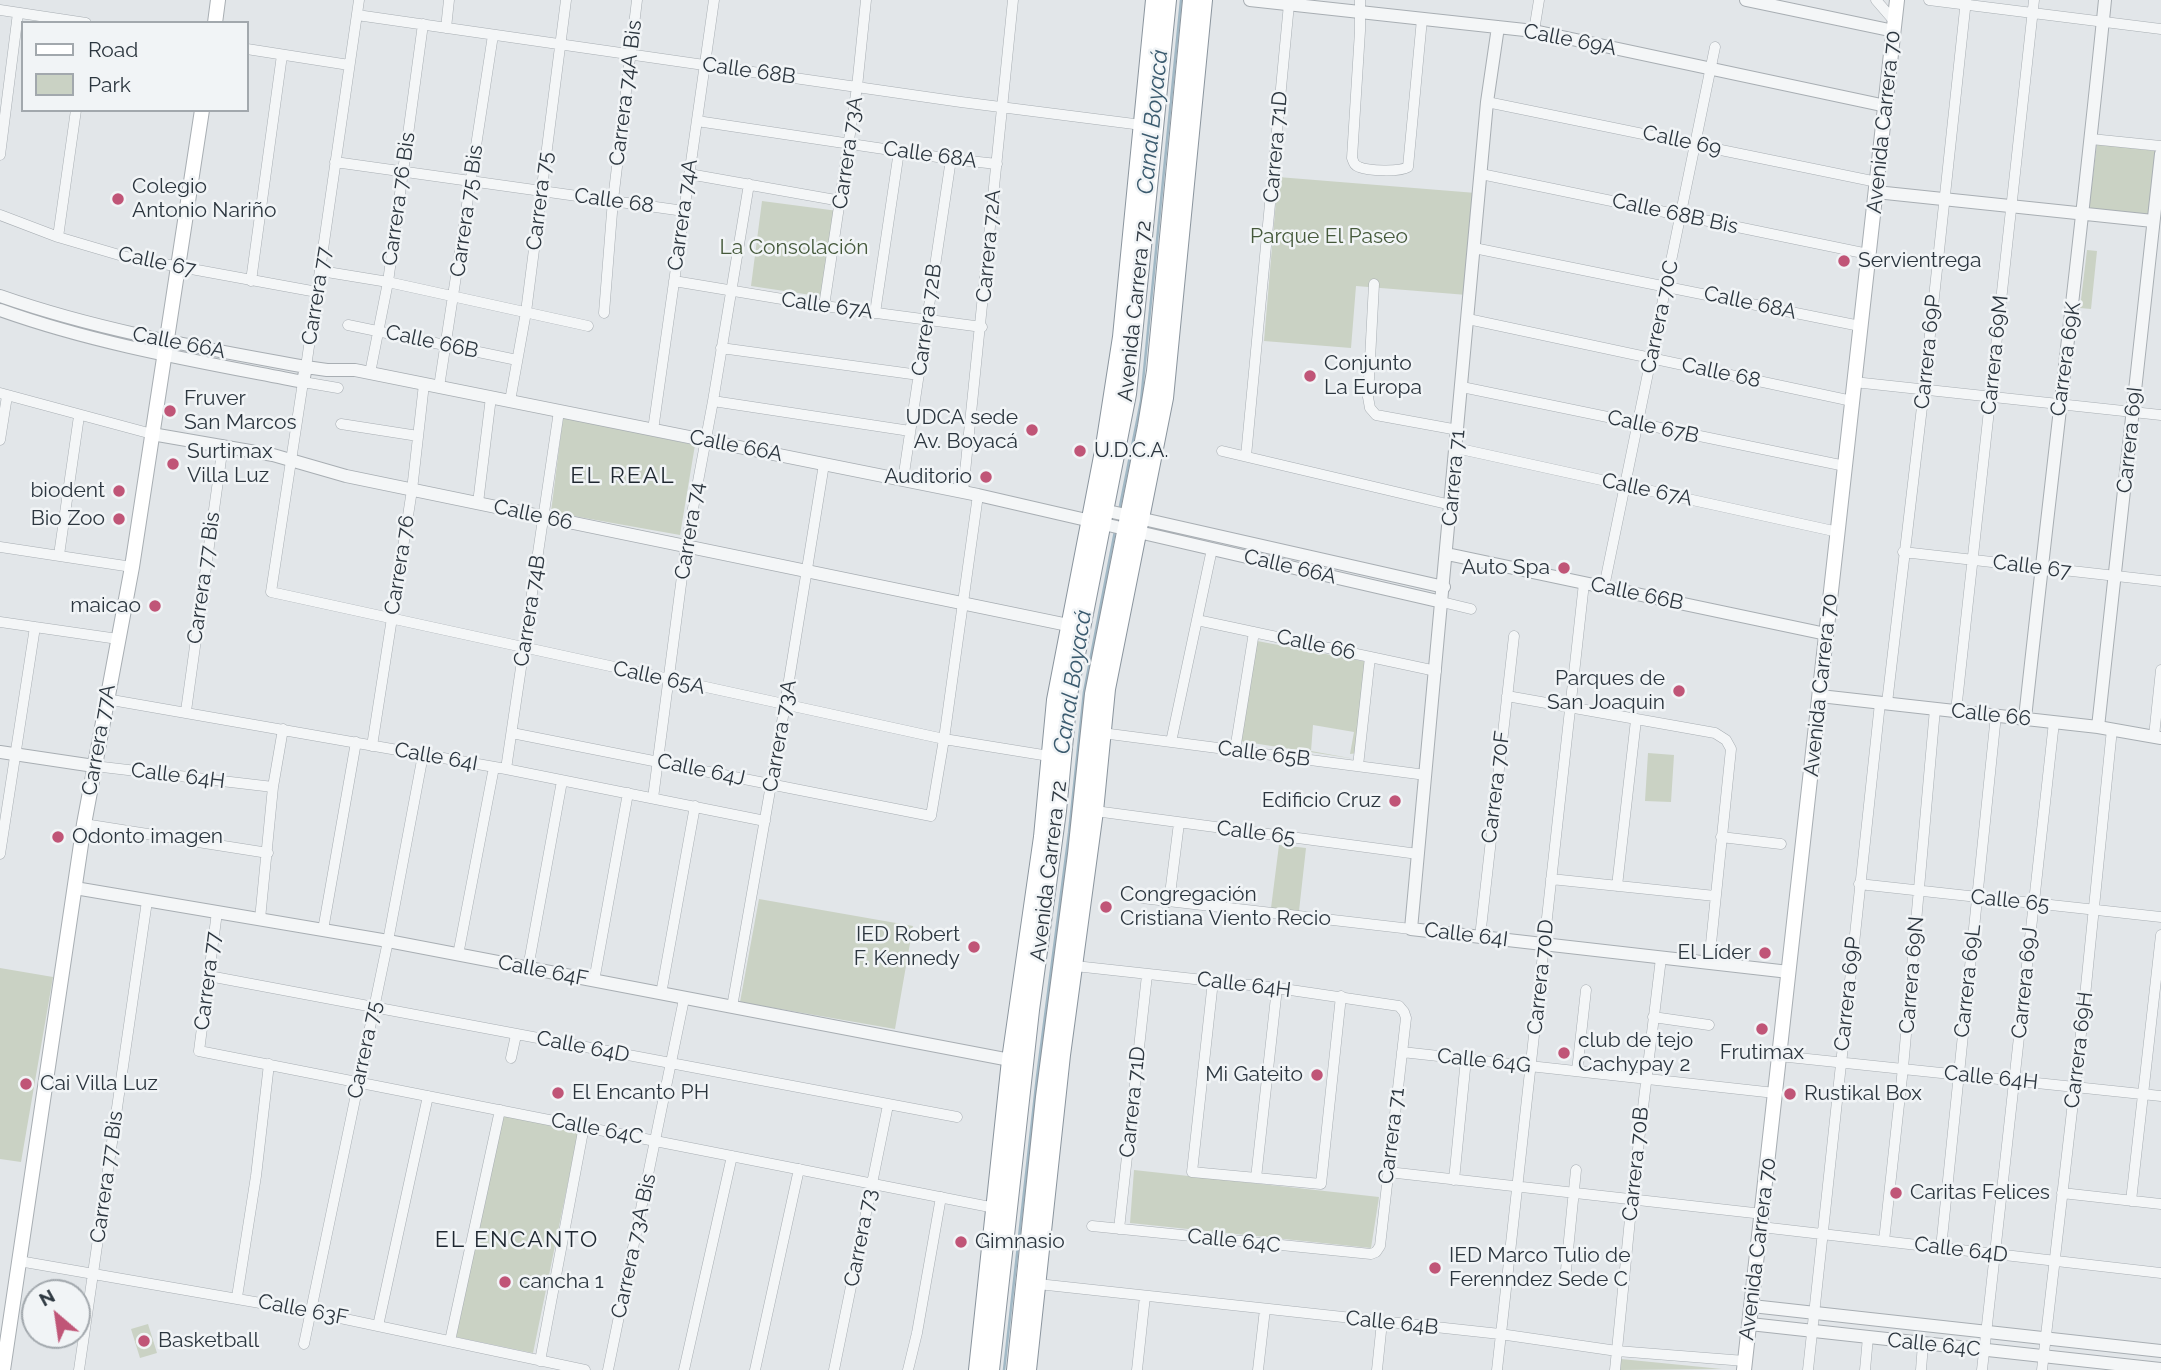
<!DOCTYPE html>
<meta charset="utf-8">
<style>
body{margin:0}
#map{position:relative;width:2161px;height:1370px;overflow:hidden;background:#e2e6e9;font-family:Raleway,sans-serif}
canvas{display:block}
.legend{position:absolute;left:21px;top:21px;width:228px;height:91px;box-sizing:border-box;background:#f1f4f6;border:2px solid #a2a8ad;margin:0;padding:9px 12px;list-style:none;font-size:21px;color:#2c363f}
.legend li{display:flex;align-items:center;gap:14px;height:35px}
.legend b{width:35px;border:2px solid #a2a8ad}
.north{position:absolute;left:21px;top:1279px;width:70px;height:70px;box-sizing:border-box;background:#f1f4f6;border:2px solid #a2a8ad;border-radius:50%;rotate:331deg;font-size:19px;font-weight:700;line-height:28px;text-align:center;color:#2c363f}
.north::after{content:'';display:block;margin:auto;width:24px;height:32px;background:#c05577;clip-path:polygon(50% 0,100% 100%,50% 72%,0 100%)}
</style>
<div id="map">
<canvas width="2161" height="1370"></canvas>
<ul class="legend">
<li><b style="height:9px;background:#fff"></b>Road</li>
<li><b style="height:19px;background:#cad2c4"></b>Park</li>
</ul>
<div class="north">N</div>
</div>
<script>
const g = document.querySelector('canvas').getContext('2d');
g.lineJoin = 'round';
function fill(path, color) { g.fillStyle = color; g.fill(path, 'evenodd'); }
function stroke(path, color, width, dash) { g.strokeStyle = color; g.lineWidth = width; g.lineCap = dash ? 'butt' : 'round'; g.setLineDash(dash || []); g.stroke(path); }
function label(font, color, halo, rows, align = 'center') {
  g.font = font + ' Raleway,sans-serif'; g.lineWidth = 5; g.setLineDash([]); g.textBaseline = 'middle'; g.strokeStyle = halo; g.fillStyle = color; for (const [text, x, y, turn = 0] of rows) {
    g.save(); g.translate(x, y); g.rotate((+turn || 0) * Math.PI / 180); g.textAlign = isNaN(turn) ? turn : align; if (halo) g.strokeText(text, 0, 0); g.fillText(text, 0, 0); g.restore();
  }
}
fill(new Path2D(`
 M2097,144L2156,151L2148,215L2089,208Z
 M1278,177L1476,193L1467,295L1356,286L1351,348L1264,341Z
 M762,201L838,211L824,297L751,286Z
 M2087,250L2097,251L2091,309L2080,308Z
 M563,417L695,445L680,535L551,512Z
 M1252,640L1368,662L1358,753L1350,754L1354,732L1313,725L1311,751L1355,759L1233,740Z
 M1648,753L1674,755L1671,802L1645,801Z
 M1279,845L1306,848L1299,911L1271,908Z
 M759,899L913,926L895,1029L740,1002Z
 M0,968L53,977L21,1162L0,1159Z
 M502,1114L579,1129L533,1353L456,1337Z
 M1134,1170L1379,1197L1371,1248L1130,1223Z
 M148,1324L157,1353L140,1358L131,1329Z
 M1621,1359L1722,1369L1620,1370Z`), '#cad2c4');
stroke(new Path2D(`
 M1119,511L1141,401L1181,0
 M1004,1370L1037,1077L1069,833L1084,692L1115,531`), '#a1b8c5', 2.5);
const minor = new Path2D(`
 M1360,0V31L1352,158C1354,163 1354,165 1359,167C1368,171 1400,172 1408,167L1422,19
 M1876,0L1895,22
 M1929,0L2161,29
 M0,10L86,23
 M357,15L961,102L1142,125
 M446,28L449,0
 M1534,31L1539,0
 M247,49L349,65
 M1487,102L1877,182
 M697,121L951,159L997,164
 M2091,139L2161,146
 M0,155L18,13
 M335,162L684,211
 M689,174L841,201
 M1481,174L1868,254
 M0,215L58,237L126,257L317,292
 M58,237L76,110
 M1474,248L1860,326
 M321,271L388,282L588,326
 M251,281L282,55
 M674,281L824,306L982,327
 M1374,284L1368,397L1370,408L1376,415L1458,430
 M824,306L857,87L866,0
 M604,313L613,200L637,0
 M875,313L899,151
 M1468,319L1852,401
 M348,325L517,360
 M721,348L919,375
 M306,367L359,0
 M370,373L388,282L423,24
 M1854,382L2161,415
 M439,387L493,35
 M1462,387L1845,466
 M338,388L303,382L271,592L944,739L1049,756
 M0,393L152,434
 M510,401L526,312L566,0
 M713,401L910,431
 M341,424L418,436
 M653,430L714,0
 M0,440L7,396
 M1456,448L1838,532
 M1222,451L1451,505
 M1246,456L1289,4
 M903,480L951,159
 M963,492L1013,0
 M478,503L491,397
 M0,547L132,567
 M1903,552L2161,581
 M59,555L79,416
 M1604,587L1715,47
 M1442,602L1471,609
 M1197,620L1436,671
 M0,622L118,639
 M1507,696L1715,733L1726,740L1731,749L1709,963
 M106,699L506,769L765,821
 M1887,703L1924,390L1966,0
 M186,711L223,445
 M1956,711L2034,0
 M512,733L931,816L944,739L978,495
 M1102,733L1426,775
 M2154,736L2161,670
 M1171,742L1212,549
 M372,746L412,490L424,384
 M1235,750L1254,632
 M94,766L273,787
 M1358,766L1370,657
 M506,769L559,411
 M653,798L686,546L713,401L749,184
 M1095,811L1418,854
 M84,824L268,853
 M1721,837L1781,844
 M0,854L35,627
 M1551,879L1715,896
 M1859,884L2161,917
 M1617,886L1636,720
 M1142,898L1411,929
 M1169,902L1179,823
 M217,912L199,1051L995,1208
 M260,919L273,787L283,729
 M323,930L356,742
 M1480,937L1514,636
 M458,955L494,767
 M1075,966L1277,988L1399,1006L1404,1012L1406,1018L1380,1246L1376,1252L1371,1254L1092,1226
 M528,968L562,781
 M209,976L957,1117
 M594,981L628,793
 M1213,981L1192,1172L1321,1184L1341,996
 M661,994L695,806
 M732,1007L785,705L824,464
 M1653,1017L1709,1025
 M1402,1052L1775,1093
 M1779,1056L2161,1096
 M511,1058L516,1035
 M1577,1071L1586,990
 M1388,1172L1763,1214
 M1256,1178L1277,988
 M1454,1180L1466,1059
 M2062,1193L2161,1204
 M2131,1201L2161,935
 M1761,1227L2161,1273
 M1119,1229L1147,975
 M1884,1241L1903,1068L1935,709
 M1941,1248L1996,715
 M19,1261L312,1312L585,1370
 M1565,1280L1576,1170
 M1038,1284L1500,1334L1617,1351L1745,1361
 M237,1297L256,1176L269,1064
 M378,1326L428,1096
 M450,1341L500,1110
 M304,1344L388,941L423,755
 M540,1361L584,1126
 M79,1370L147,901
 M608,1370L684,999
 M684,1370L732,1156
 M755,1370L799,1169
 M834,1370L888,1105
 M908,1370L917,1333L941,1197
 M1137,1370L1145,1296
 M1258,1370L1265,1309
 M1377,1370L1382,1322
 M1497,1370L1584,583
 M1615,1370L1632,1199L1661,958
 M1808,1370L1880,703
 M1865,1370L1868,1337
 M1921,1370L1923,1344
 M1982,1370L2054,722
 M2042,1370L2083,1016L2112,729`);
const tertiary = new Path2D(`
 M1250,0L1534,31L1886,106
 M1746,0L1894,31
 M1498,27L1487,102L1411,929L1789,972
 M1876,192L2153,221
 M0,296C100,331 202,348 306,367L327,370H355L978,495L1442,602
 M0,310C98,345 201,362 303,382L306,367
 M152,434L273,455L346,476L1068,625
 M1099,509L1444,587
 M1447,554L1826,634
 M1820,696L2098,727L2161,738
 M2025,718C2051,479 2081,240 2105,0
 M2098,727L2161,154
 M0,752L94,766
 M75,888L388,941L1010,1060
 M1752,1306L2161,1351
 M1750,1324L2161,1369`);
const secondary = new Path2D(`
 M215,23L218,0
 M3,1370L84,824L132,567L202,110
 M1744,1370L1897,0`);
const trunk = new Path2D(`
 M977,1370L1010,1060L1042,837L1055,700L1104,446L1121,337L1154,0
 M991,1370L1031,1010L1058,811L1069,695L1128,394L1168,0
 M1015,1370L1044,1097L1076,854L1093,694L1146,426L1155,371L1191,0
 M1028,1370L1062,1055L1095,811L1107,689L1165,398L1204,0`);
stroke(minor, '#a8aeb3', 11);
stroke(tertiary, '#a8aeb3', 14);
stroke(secondary, '#a8aeb3', 16);
stroke(trunk, '#8b959e', 18);
stroke(minor, '#f4f6f7', 10);
stroke(tertiary, '#f4f6f7', 12);
stroke(secondary, '#fff', 14);
stroke(trunk, '#fff', 16);
for (const [x, y, r, color] of [
 [118,199,7,"#c05577"],
 [1844,261,7,"#c05577"],
 [1310,376,7,"#c05577"],
 [170,411,7,"#c05577"],
 [1032,430,7,"#c05577"],
 [1080,451,7,"#c05577"],
 [173,464,7,"#c05577"],
 [986,477,7,"#c05577"],
 [119,491,7,"#c05577"],
 [119,519,7,"#c05577"],
 [1564,568,7,"#c05577"],
 [155,606,7,"#c05577"],
 [1679,691,7,"#c05577"],
 [1395,801,7,"#c05577"],
 [58,837,7,"#c05577"],
 [1106,907,7,"#c05577"],
 [974,947,7,"#c05577"],
 [1765,953,7,"#c05577"],
 [1762,1029,7,"#c05577"],
 [1564,1053,7,"#c05577"],
 [1317,1075,7,"#c05577"],
 [26,1084,7,"#c05577"],
 [558,1093,7,"#c05577"],
 [1790,1094,7,"#c05577"],
 [1896,1193,7,"#c05577"],
 [961,1242,7,"#c05577"],
 [1435,1268,7,"#c05577"],
 [505,1282,7,"#c05577"],
 [144,1341,7,"#c05577"]
]) { const dot = new Path2D(); dot.arc(x, y, r, 0, 2 * Math.PI); g.fillStyle = color; g.fill(dot); stroke(dot, '#f1f4f6', 2.5); }
label('21px', '#2c363f', '#f1f4f6', [
 ["Calle 69A",1570,40,11],
 ["Calle 68B",749,71,8],
 ["Carrera 74A Bis",626,93,-83],
 ["Avenida Carrera 70",1884,122,-84],
 ["Calle 69",1682,141,12],
 ["Carrera 71D",1276,147,-85],
 ["Carrera 73A",848,153,-82],
 ["Calle 68A",930,155,8],
 ["Carrera 76 Bis",399,199,-82],
 ["Carrera 75",540,201,-83],
 ["Calle 68",614,201,8],
 ["Carrera 75 Bis",467,211,-82],
 ["Calle 68B Bis",1675,214,12],
 ["Carrera 74A",683,215,-82],
 ["Carrera 72A",989,246,-85],
 ["Calle 67",157,262,12],
 ["Carrera 77",317,296,-81],
 ["Calle 68A",1750,303,12],
 ["Calle 67A",827,306,8],
 ["Avenida Carrera 72",1135,311,-84],
 ["Carrera 70C",1660,317,-78],
 ["Carrera 72B",927,320,-82],
 ["Calle 66B",432,342,12],
 ["Calle 66A",179,343,11],
 ["Carrera 69P",1928,352,-84],
 ["Carrera 69M",1995,355,-84],
 ["Carrera 69K",2066,359,-82],
 ["Calle 68",1721,373,12],
 ["Calle 67B",1653,427,12],
 ["Carrera 69I",2130,440,-84],
 ["Calle 66A",736,446,11],
 ["Carrera 71",1454,478,-85],
 ["Calle 67A",1647,490,12],
 ["Calle 66",533,515,12],
 ["Carrera 74",690,531,-81],
 ["Carrera 76",400,565,-81],
 ["Calle 66A",1290,567,13],
 ["Calle 67",2032,567,7],
 ["Carrera 77 Bis",204,578,-82],
 ["Calle 66B",1637,594,12],
 ["Carrera 74B",530,611,-81],
 ["Calle 66",1316,645,12],
 ["Calle 65A",659,678,12],
 ["Avenida Carrera 70",1821,685,-84],
 ["Calle 66",1991,715,6],
 ["Carrera 73A",780,736,-80],
 ["Carrera 77A",99,740,-80],
 ["Calle 65B",1264,754,7],
 ["Calle 64I",436,757,10],
 ["Calle 64J",701,770,12],
 ["Calle 64H",178,776,7],
 ["Carrera 70F",1496,787,-83],
 ["Calle 65",1256,833,7],
 ["Avenida Carrera 72",1049,871,-83],
 ["Calle 65",2010,901,6],
 ["Calle 64I",1466,935,7],
 ["Calle 64F",543,971,11],
 ["Carrera 69N",1912,975,-85],
 ["Carrera 70D",1541,977,-84],
 ["Carrera 77",208,981,-83],
 ["Carrera 69L",1968,981,-84],
 ["Carrera 69J",2025,983,-84],
 ["Calle 64H",1244,985,7],
 ["Carrera 69P",1848,994,-84],
 ["Calle 64D",583,1047,11],
 ["Carrera 75",365,1050,-78],
 ["Carrera 69H",2079,1050,-83],
 ["Calle 64G",1484,1061,6],
 ["Calle 64H",1991,1078,6],
 ["Carrera 71D",1133,1102,-84],
 ["Calle 64C",597,1129,11],
 ["Carrera 71",1392,1136,-83],
 ["Carrera 70B",1636,1164,-84],
 ["Carrera 77 Bis",107,1177,-82],
 ["Carrera 73",861,1238,-79],
 ["Calle 64C",1234,1241,6],
 ["Carrera 73A Bis",634,1246,-78],
 ["Avenida Carrera 70",1758,1249,-83],
 ["Calle 64D",1961,1250,7],
 ["Calle 63F",303,1310,11],
 ["Calle 64B",1392,1323,6],
 ["Calle 64C",1934,1345,6]
]);
label('21px', '#2c363f', '#f1f4f6', [
 ["Colegio",132,187],
 ["Antonio Nariño",132,211],
 ["Servientrega",1858,261],
 ["Conjunto",1324,364],
 ["La Europa",1324,388],
 ["Fruver",184,399],
 ["San Marcos",184,423],
 ["UDCA sede",1018,418,"right"],
 ["Av. Boyacá",1018,442,"right"],
 ["U.D.C.A.",1094,451],
 ["Surtimax",187,452],
 ["Villa Luz",187,476],
 ["Auditorio",972,477,"right"],
 ["biodent",105,491,"right"],
 ["Bio Zoo",105,519,"right"],
 ["Auto Spa",1550,568,"right"],
 ["maicao",141,606,"right"],
 ["Parques de",1665,679,"right"],
 ["San Joaquin",1665,703,"right"],
 ["Edificio Cruz",1381,801,"right"],
 ["Odonto imagen",72,837],
 ["Congregación",1120,895],
 ["Cristiana Viento Recio",1120,919],
 ["IED Robert",960,935,"right"],
 ["F. Kennedy",960,959,"right"],
 ["El Líder",1751,953,"right"],
 ["club de tejo",1578,1041],
 ["Cachypay 2",1578,1065],
 ["Frutimax",1762,1053,"center"],
 ["Mi Gateito",1303,1075,"right"],
 ["Cai Villa Luz",40,1084],
 ["El Encanto PH",572,1093],
 ["Rustikal Box",1804,1094],
 ["Caritas Felices",1910,1193],
 ["Gimnasio",975,1242],
 ["IED Marco Tulio de",1449,1256],
 ["Ferenndez Sede C",1449,1280],
 ["cancha 1",519,1282],
 ["Basketball",158,1341]
], 'left');
label('21px', '#45593b', '#f1f4f6', [
 ["Parque El Paseo",1329,237],
 ["La Consolación",794,248]
]);
label('italic 23px', '#3a5a6e', '#f1f4f6', [
 ["Canal Boyacá",1153,122,-84],
 ["Canal Boyacá",1073,682,-81]
]);
g.letterSpacing = '2px';
label('23px', '#1e2730', '#f1f4f6', [
 ["EL REAL",623,476],
 ["EL ENCANTO",517,1240]
]);
g.letterSpacing = '0px';
</script>
